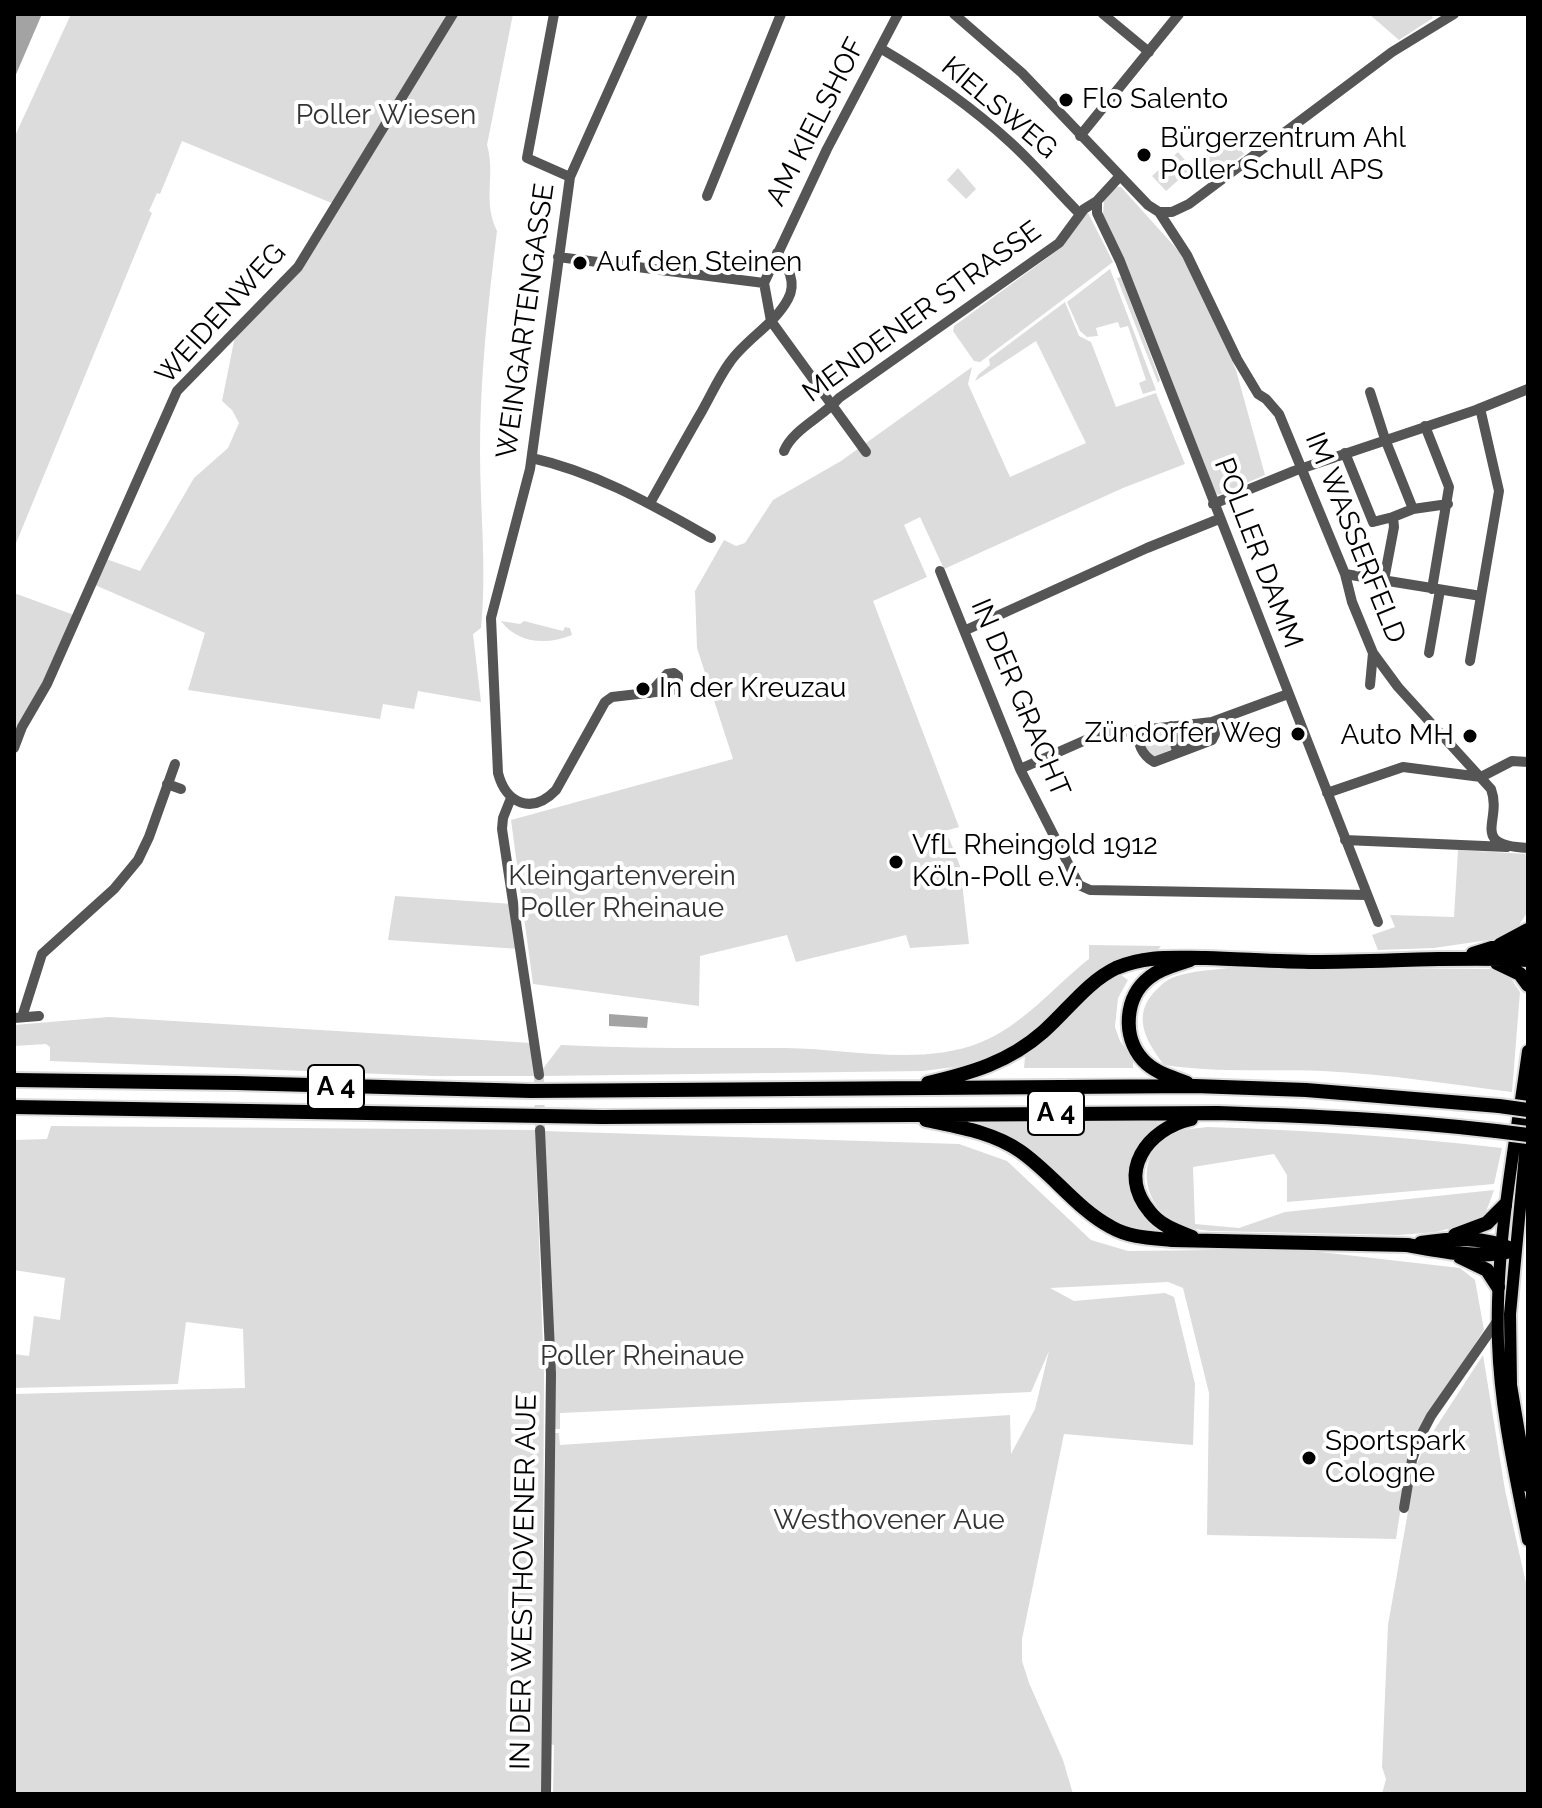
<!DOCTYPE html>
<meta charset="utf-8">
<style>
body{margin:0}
#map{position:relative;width:1542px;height:1808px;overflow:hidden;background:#fff;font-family:Raleway,sans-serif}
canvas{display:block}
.frame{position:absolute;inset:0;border:16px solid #000;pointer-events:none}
</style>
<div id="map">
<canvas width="1542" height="1808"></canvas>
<div class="frame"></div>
</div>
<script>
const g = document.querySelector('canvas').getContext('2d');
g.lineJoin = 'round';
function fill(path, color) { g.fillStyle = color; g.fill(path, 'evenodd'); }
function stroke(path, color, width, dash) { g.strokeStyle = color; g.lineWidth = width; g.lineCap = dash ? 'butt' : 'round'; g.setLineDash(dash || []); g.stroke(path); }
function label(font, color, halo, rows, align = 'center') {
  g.font = font + ' Raleway,sans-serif'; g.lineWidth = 8; g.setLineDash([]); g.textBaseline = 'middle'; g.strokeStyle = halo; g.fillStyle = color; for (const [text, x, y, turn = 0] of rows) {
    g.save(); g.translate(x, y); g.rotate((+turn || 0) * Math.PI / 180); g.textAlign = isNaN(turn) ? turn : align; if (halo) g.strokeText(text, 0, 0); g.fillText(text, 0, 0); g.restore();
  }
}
fill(new Path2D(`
 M71,14H513L487,145C496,175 482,200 497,231C488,304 480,378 480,451C480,510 487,570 481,628L473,634L481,702L418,691L414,709L383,704L380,719L188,690L205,633L95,585L106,559L140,571L194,478L228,448L239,423L232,410L222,401L235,336L294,277L334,204L182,141L160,194L157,193L149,211L152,213L14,548V138Z
 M1369,14H1430L1433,18L1399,40Z
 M1225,133L1244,154L1216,175L1201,160L1220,143L1218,140Z
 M1178,152L1192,168L1166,191L1152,176Z
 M958,168L976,189L966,199L947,180Z
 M1115,187H1121L1184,257L1203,295L1236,370L1265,475L1218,495L1213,492L1103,215L1104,199Z
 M1087,211L1113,262L980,362L974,361L953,331L954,326L1062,247Z
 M1110,269L1156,390L1143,394L1139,383L1146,380L1128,326L1120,328L1118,322L1096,328L1098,336L1087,337L1080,331L1067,302Z
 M1121,277L1160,380L1158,383L1117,278Z
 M1065,302L1079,336L1091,342L1116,407L1156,393L1185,464L1123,488L944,569L920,517L904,525L927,577L873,601L959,827L917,839V844L949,838L960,866L969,944L910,948L906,935L796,962L787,935L700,956L699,1006L533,984L511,820L733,759L697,648L695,591L724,540L736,546L745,543L773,500L841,461L972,367L968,384L1010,477L1086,443L1036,341L975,381L978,375L990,365L989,359Z
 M14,593L74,615L42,686L14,738Z
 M501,621L520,624L524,621L563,631L565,627L570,628L572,635C547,645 518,644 501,621Z
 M1165,730L1169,733L1172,749L1154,757L1147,753L1142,735Z
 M1458,850L1528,854V911L1518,927L1502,938L1434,948L1378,950L1372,935L1395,927L1390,915L1454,917Z
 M395,896L513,904L519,949L388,940Z
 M1089,945L1161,946L1157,951L1132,956L1008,1049L962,1066L923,1071L542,1076V1070L561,1045C636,1049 711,1048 786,1048C848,1049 921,1066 979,1043C1023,1026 1053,987 1089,959Z
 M1237,967L1495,969L1516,975L1512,980L1520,992L1512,1092C1449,1084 1387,1074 1323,1071C1270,1069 1217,1073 1164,1065C1149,1045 1133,1021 1150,997C1156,990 1165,980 1174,977C1193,970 1217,970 1237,967Z
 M1116,975H1121L1128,980L1118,998L1115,1027L1120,1041L1133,1058V1068H1024L1025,1056C1058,1032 1082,999 1116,975Z
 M109,1017L531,1043L535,1076H433L50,1061V1047L46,1044L14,1046V1025Z
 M1157,1121L1159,1125C1137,1138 1136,1161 1132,1184L1174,1235L1131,1229L1117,1223L1098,1212L1013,1140L979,1123Z
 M51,1126L535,1130L544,1374L542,1794H14V1394L245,1388L243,1329L186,1322L178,1384L14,1388V1354L29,1356L34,1316L60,1320L65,1278L14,1270L15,1140L47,1139Z
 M1207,1127C1306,1130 1404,1137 1502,1148L1494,1184L1287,1202V1175L1274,1154L1193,1167L1195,1224L1239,1228L1285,1212L1494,1190L1483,1220L1436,1232L1400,1235L1210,1231C1195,1229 1182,1227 1169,1218C1142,1199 1138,1158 1165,1138C1176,1129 1193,1129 1207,1127Z
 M543,1131L959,1144L1007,1161L1091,1240L1128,1251L1294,1249L1460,1268L1475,1280L1484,1330L1436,1404L1407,1466L1396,1539L1207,1535L1209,1393L1183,1288L1168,1282L1050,1288L1074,1301L1165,1293L1174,1297L1195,1384L1193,1445L1064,1434L1022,1639V1661L1029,1683L1063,1760L1073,1794H553L554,1745L549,1744L553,1433H559L560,1445L1010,1415L1011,1454L1035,1409L1049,1351L1031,1392L560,1413V1429H553Z
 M1483,1355L1505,1490L1528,1592V1794H1382L1386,1779L1382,1767L1388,1625L1416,1466L1427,1441Z`), '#dcdcdc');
fill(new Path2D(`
 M14,14H42L14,79Z
 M609,1014L648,1017L647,1028L609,1026Z`), '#a3a3a3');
stroke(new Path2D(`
 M539,1075L540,1130`), '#d9d9d9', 10, [10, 5]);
const major = new Path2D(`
 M1528,1051C1515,1148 1495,1244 1498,1342C1500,1408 1515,1474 1528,1540
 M1528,1123L1510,1314L1511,1385L1528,1486`);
const highway = new Path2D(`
 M1500,945L1528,930
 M1473,954L1492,948L1528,946
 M1497,963L1520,974L1528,985
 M14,1080L236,1083L531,1091L1195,1086L1306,1090L1499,1106
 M928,1083C971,1073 1009,1062 1043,1032C1067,1011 1087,982 1116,968C1146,955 1174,958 1206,958C1242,959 1279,962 1315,962C1386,962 1457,956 1528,960
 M1187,1083C1172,1077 1155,1073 1143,1060C1122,1037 1124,997 1150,977C1161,968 1176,965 1190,960
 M14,1107L602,1117L1218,1113C1311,1116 1403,1120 1496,1131
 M1191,1119C1147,1129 1116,1172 1150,1212C1161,1226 1177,1231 1192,1237
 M926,1120C959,1127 992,1132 1020,1151C1053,1174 1077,1209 1111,1227C1130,1238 1152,1238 1172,1240L1407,1245C1441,1251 1481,1260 1514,1250
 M1455,1235L1487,1223L1505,1205
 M1421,1243C1453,1238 1484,1236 1514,1250
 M1460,1257L1487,1270L1498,1287`);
stroke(major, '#dbdbdb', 16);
stroke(highway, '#dbdbdb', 18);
stroke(new Path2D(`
 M554,14L527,158L570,177
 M643,14L570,177L530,469L491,618L498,773C506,804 532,815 556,790L605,702L612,697L673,690L678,686V676L674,673L667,674L650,693
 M954,14L1022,73L1148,205L1159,212L1187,255L1237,359L1258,394L1266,399L1279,414L1345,574L1352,602L1373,653L1398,687L1491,789C1503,821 1468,845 1528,848
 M1103,14L1149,52
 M880,48C926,75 971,106 1011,143C1035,165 1057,191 1080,214
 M1080,136L1179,14
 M707,196L781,14
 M1097,201V213L1120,261L1378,922
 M1159,212H1172L1189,204L1392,52L1454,14
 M558,257L764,283
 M1370,392L1385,439L1413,509L1448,504
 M1480,408L1499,491L1481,596
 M1425,426L1449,487L1432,589
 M784,451C793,429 823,417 839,398L1059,243L1084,209L1097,201L1120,176
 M866,452L771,321L764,283L827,149L898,14
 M1345,453L1373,522L1393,517
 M532,458C598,473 652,505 711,538
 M650,503C667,473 684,442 702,411C711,395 719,377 730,362C746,339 775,324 788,299C797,283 788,265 777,253
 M1213,504L1294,471L1476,410L1528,389
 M940,571L1020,769L1079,885L1090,890L1367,895
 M1345,574L1481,596L1470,661
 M1384,580L1394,527L1393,517L1413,509
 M966,630L1147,548L1219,519
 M1429,653L1440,590
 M1370,685L1373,653
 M1171,726L1177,752
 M1138,730C1137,743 1142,755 1154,762L1212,740L1215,734L1212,722
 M14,748L22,727L47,684L177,391L298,267L453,14
 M1020,769L1097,735L1212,722L1288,694
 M167,784L181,789
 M1327,793L1403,767L1481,777L1512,761L1528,762
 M511,798L503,818L502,829L539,1075
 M1345,840L1507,847
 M22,1017L42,954L114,889L138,860L149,837L175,764
 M14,1018L39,1016
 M540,1130L551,1374L546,1794
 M1404,1508L1412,1460L1420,1437L1431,1416L1498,1320`), '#555', 10);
stroke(major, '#000', 12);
stroke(highway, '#000', 14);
const highwayBridge = new Path2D(`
 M1499,1106L1528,1110
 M1496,1131L1528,1135`);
stroke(highwayBridge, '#dbdbdb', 18, []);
stroke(highwayBridge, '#000', 14);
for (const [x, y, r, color] of [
 [1066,100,8,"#000"],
 [1144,155,8,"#000"],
 [580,263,8,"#000"],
 [643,689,8,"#000"],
 [1298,734,8,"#000"],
 [1470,736,8,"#000"],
 [896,862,8,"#000"],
 [1309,1458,8,"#000"]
]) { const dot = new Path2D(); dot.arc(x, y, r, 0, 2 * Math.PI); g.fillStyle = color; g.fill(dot); stroke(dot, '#fff', 3); }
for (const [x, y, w] of [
 [336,1087,56],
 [1056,1113,56]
]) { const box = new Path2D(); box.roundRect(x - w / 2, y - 22, w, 44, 6); g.fillStyle = '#fff'; g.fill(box); stroke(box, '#000', 2); }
label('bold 26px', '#000', null, [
 ["A 4",336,1087],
 ["A 4",1056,1113]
]);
label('28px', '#000', '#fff', [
 ["Flo Salento",1082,100],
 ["Bürgerzentrum Ahl",1160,139],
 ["Poller Schull APS",1160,171],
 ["Auf den Steinen",596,263],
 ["In der Kreuzau",659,689],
 ["Zündorfer Weg",1282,734,"right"],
 ["Auto MH",1454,736,"right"],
 ["VfL Rheingold 1912",912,846],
 ["Köln-Poll e.V.",912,878],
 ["Sportspark",1325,1442],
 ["Cologne",1325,1474]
], 'left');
label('28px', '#000', '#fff', [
 ["KIELSWEG",999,108,40],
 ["AM KIELSHOF",816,122,-63],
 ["MENDENER STRASSE",922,312,-36],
 ["WEIDENWEG",221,314,-48],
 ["WEINGARTENGASSE",526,321,-82],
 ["IM WASSERFELD",1355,538,68],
 ["POLLER DAMM",1258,553,69],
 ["IN DER GRACHT",1020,698,67],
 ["IN DER WESTHOVENER AUE",524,1582,-89]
]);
label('28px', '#333', '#fff', [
 ["Poller Wiesen",386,116],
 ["Kleingartenverein",622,877],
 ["Poller Rheinaue",622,909],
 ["Poller Rheinaue",642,1357],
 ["Westhovener Aue",889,1521]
]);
</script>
